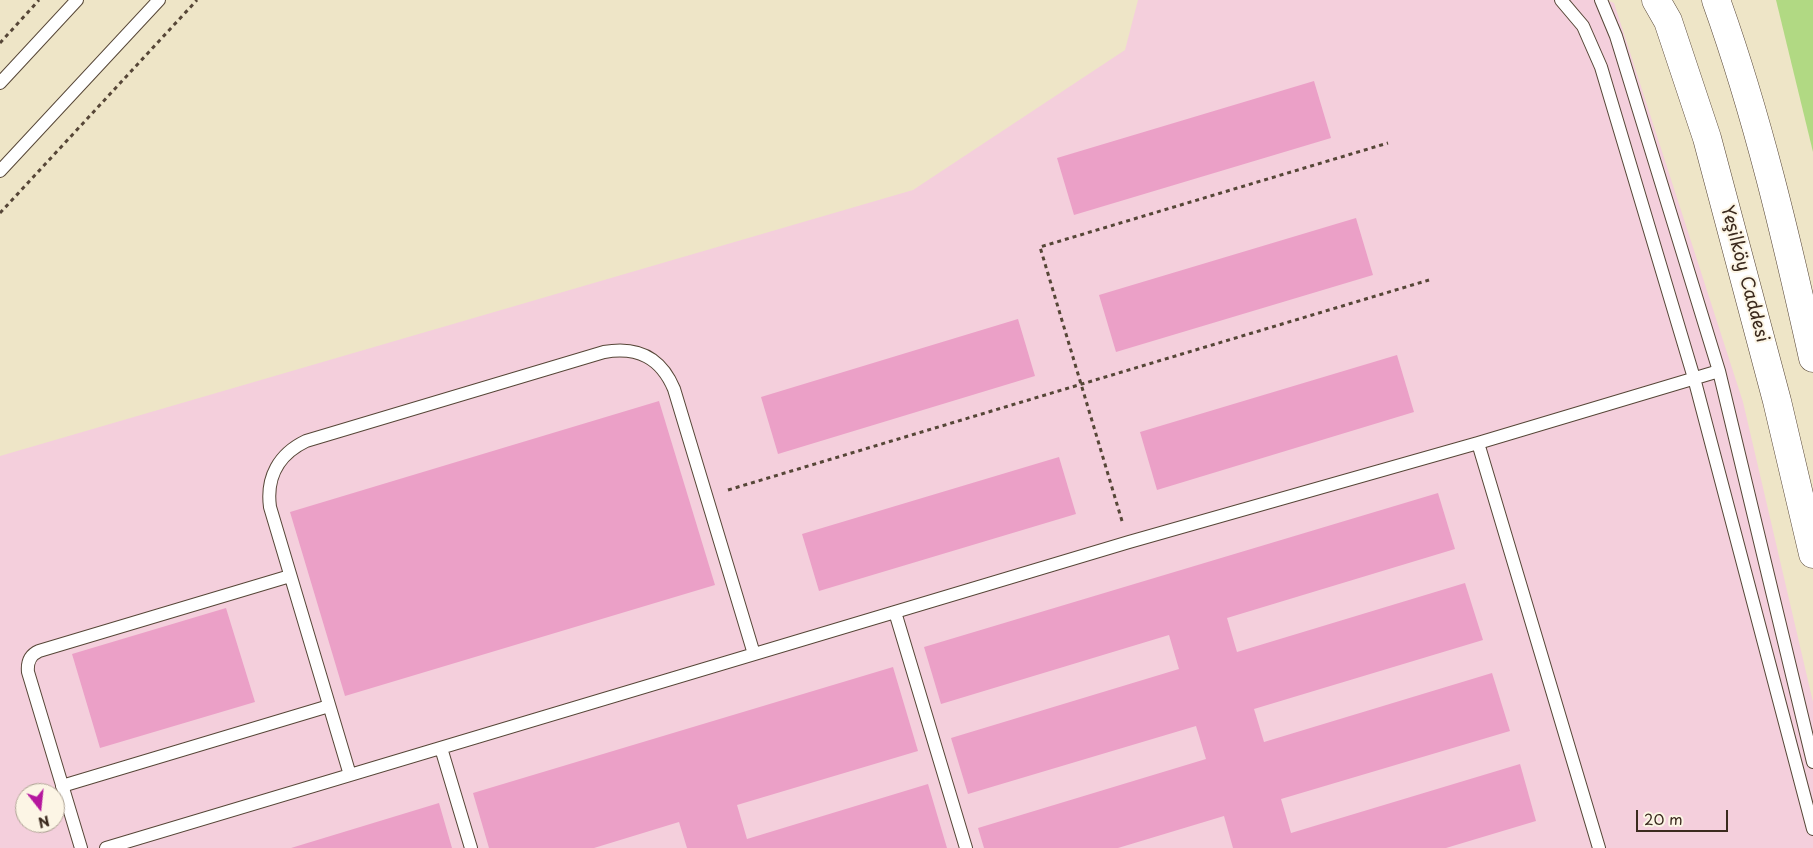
<!DOCTYPE html>
<meta charset="utf-8">
<style>
body{margin:0}
#map{position:relative;width:1813px;height:848px;overflow:hidden;background:#eee5c7;font-family:"Playpen Sans",sans-serif}
canvas{display:block}
.north{position:absolute;left:15px;top:783px;width:50px;height:50px;box-sizing:border-box;background:#fcf5e5;border:1px solid #afa495;border-radius:50%;rotate:164deg;font-size:14px;font-weight:700;line-height:20px;text-align:center;color:#3b2a1e}
.north::after{content:'';display:block;margin:auto;width:18px;height:22px;background:#b5179e;clip-path:polygon(50% 0,100% 100%,50% 72%,0 100%)}
.scale{position:absolute;left:1636px;top:810px;width:92px;height:22px;box-sizing:border-box;border:2px solid #3b2a1e;border-top:0;padding-left:6px;font-size:15px;line-height:18px;white-space:nowrap;color:#3b2a1e;-webkit-text-stroke:4px #fcf5e5;paint-order:stroke}
</style>
<div id="map">
<canvas width="1813" height="848"></canvas>
<div class="north">N</div>
<div class="scale">20 m</div>
</div>
<script>
const g = document.querySelector('canvas').getContext('2d');
g.lineJoin = 'round';
function fill(path, color) { g.fillStyle = color; g.fill(path, 'evenodd'); }
function stroke(path, color, width, dash) { g.strokeStyle = color; g.lineWidth = width; g.lineCap = dash ? 'butt' : 'round'; g.setLineDash(dash || []); g.stroke(path); }
function label(font, color, halo, rows, align = 'center') {
  g.font = font + ' "Playpen Sans",sans-serif'; g.lineWidth = 4; g.setLineDash([]); g.textBaseline = 'middle'; g.strokeStyle = halo; g.fillStyle = color; for (const [text, x, y, turn = 0] of rows) {
    g.save(); g.translate(x, y); g.rotate((+turn || 0) * Math.PI / 180); g.textAlign = isNaN(turn) ? turn : align; if (halo) g.strokeText(text, 0, 0); g.fillText(text, 0, 0); g.restore();
  }
}
fill(new Path2D(`
 M1138,0H1607L1614,3L1743,402L1813,702V848H0V456L913,190L1125,50ZM25,793H55V823H25Z`), '#f4cfdc');
fill(new Path2D(`
 M1776,0H1813V152Z`), '#b1d983');
fill(new Path2D(`
 M1314,81L1331,138L1074,215L1057,158Z
 M1356,218L1373,275L1116,352L1099,295Z
 M1018,319L1035,376L778,454L761,397Z
 M1397,355L1414,412L1157,490L1140,432Z
 M659,401L715,585L345,696L290,512Z
 M1059,457L1076,514L819,591L802,534Z
 M1438,493L1455,549L1227,618L1237,652L1465,583L1483,640L1254,709L1264,742L1492,673L1510,731L1281,799L1291,833L1520,764L1536,821L1446,848H1233L1224,816L1118,848H984L978,828L1206,759L1196,726L968,794L951,738L1179,669L1169,635L941,704L924,647Z
 M226,608L255,702L100,748L72,654Z
 M893,667L918,751L737,805L747,839L928,784L947,848H687L679,822L594,848H489L473,793Z
 M439,803L452,848H291Z`), '#eba0c7');
const service = new Path2D(`
 M1561,0L1583,26L1601,67L1694,378L1813,829
 M1601,0L1616,36L1719,371L1813,762
 M0,83L77,0
 M0,171L159,0
 M1478,443L1599,848
 M895,612L966,848
 M441,748L471,848
 M350,775L270,507C266,477 279,454 306,441L604,352C638,346 661,358 674,389L754,654
 M62,786L329,706
 M81,848L28,672C27,662 30,655 39,651L290,576
 M106,848L1129,542L1478,443L1719,371`);
const trunk = new Path2D(`
 M1656,0L1668,21L1707,138L1777,401L1813,554
 M1716,0C1758,117 1786,237 1813,358`);
stroke(service, '#564637', 14);
stroke(trunk, '#564637', 29);
stroke(new Path2D(`
 M0,43L39,0
 M0,213L197,0
 M728,490L1429,280
 M1122,521L1040,247L1388,143`), '#564637', 3, [4, 4]);
stroke(service, '#fff', 12);
stroke(trunk, '#fff', 28);
label('18px', '#3b2a1e', '#fcf5e5', [
 ["Yeşilköy Caddesi",1744,274,75]
]);
</script>
